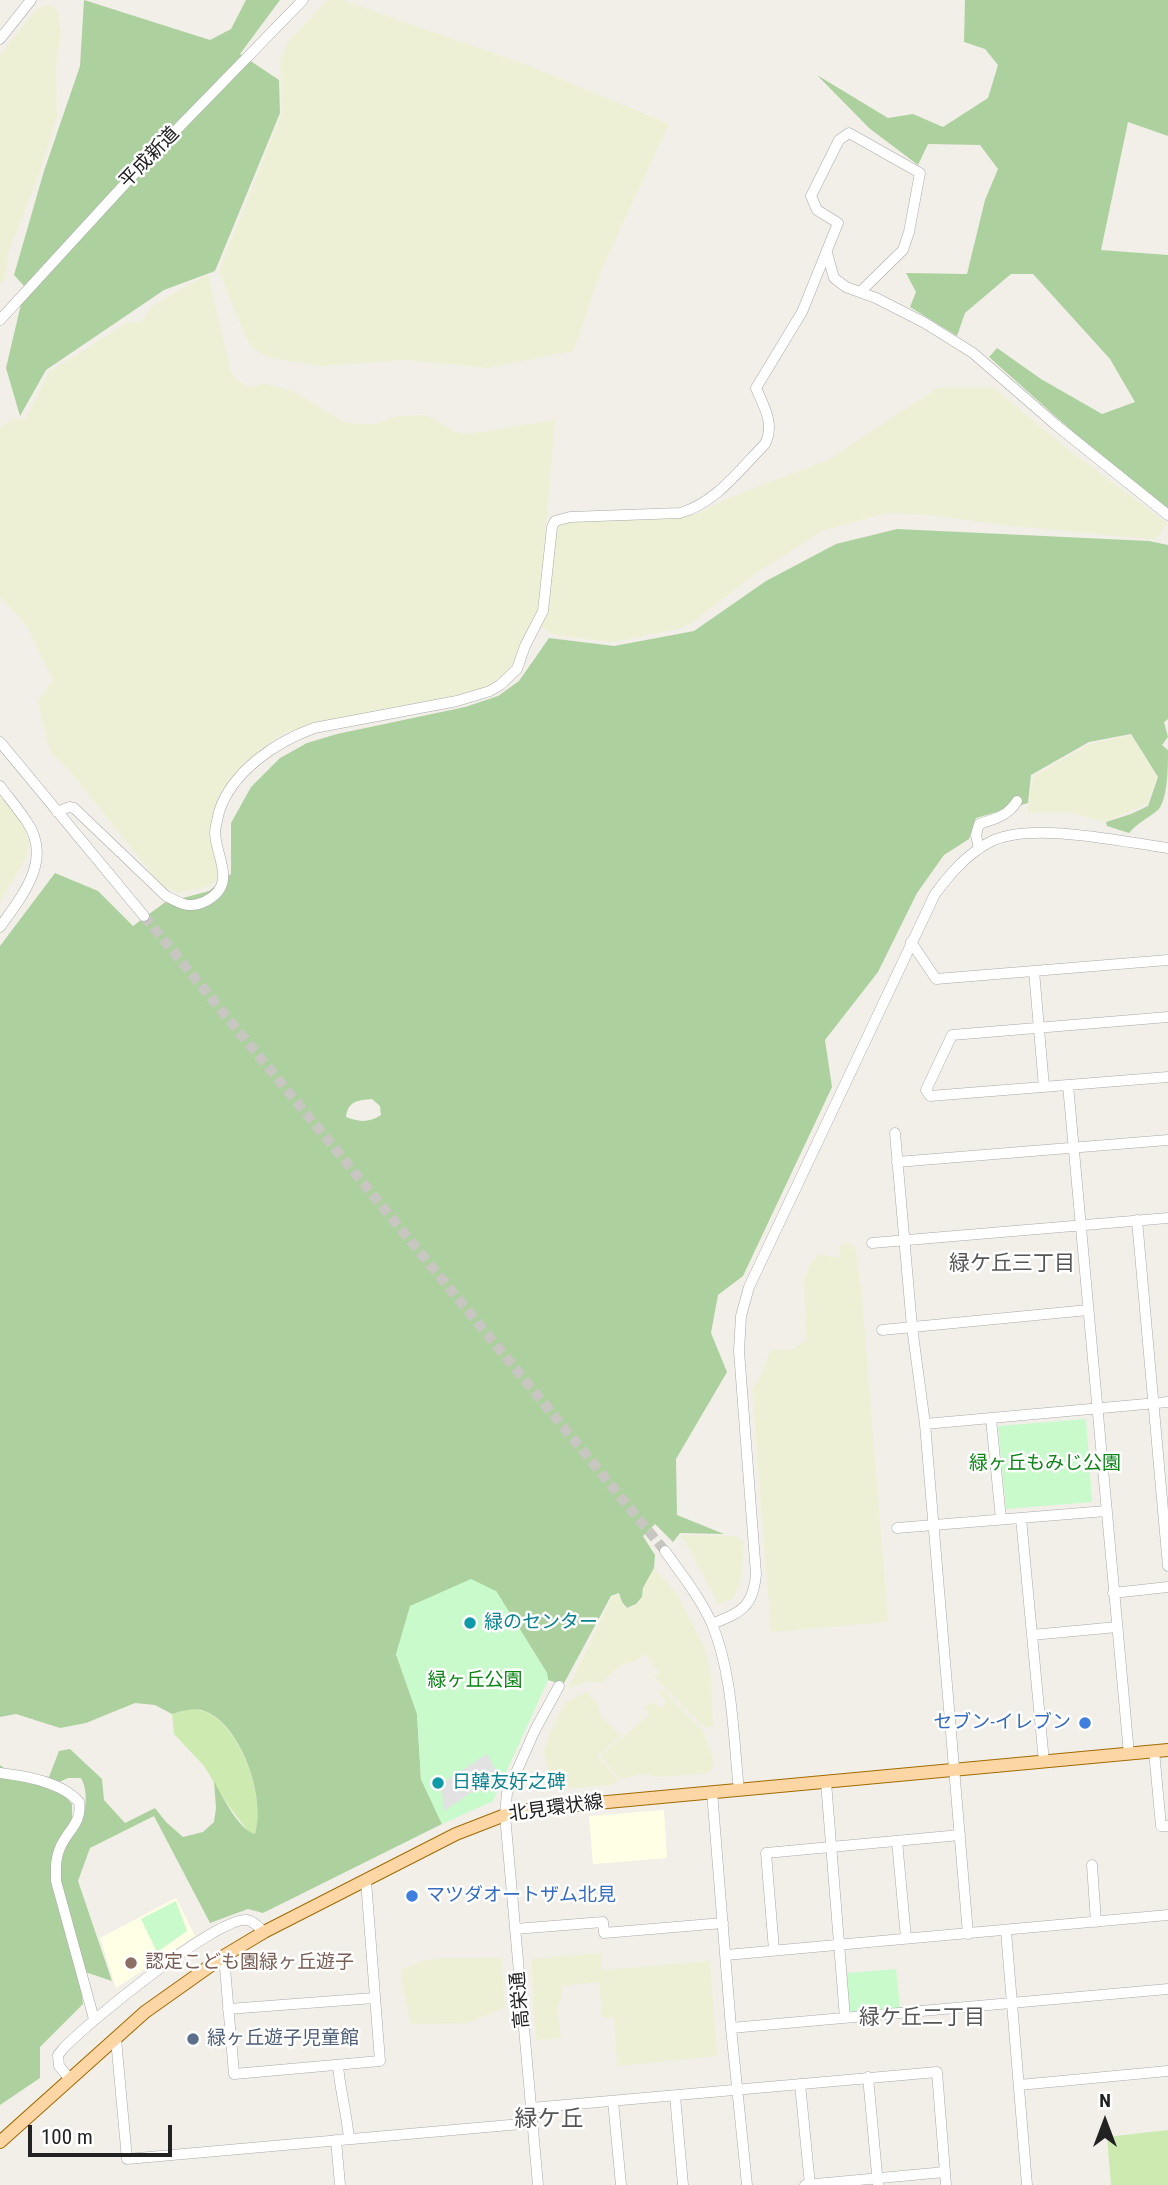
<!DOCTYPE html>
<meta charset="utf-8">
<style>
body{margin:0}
#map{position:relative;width:1168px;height:2185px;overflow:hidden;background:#f2efe9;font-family:"Roboto Condensed",sans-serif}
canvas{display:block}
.north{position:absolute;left:1070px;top:2087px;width:70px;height:70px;-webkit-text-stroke:5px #fff;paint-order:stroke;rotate:0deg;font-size:19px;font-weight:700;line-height:28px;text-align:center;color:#222}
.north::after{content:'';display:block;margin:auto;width:24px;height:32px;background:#222;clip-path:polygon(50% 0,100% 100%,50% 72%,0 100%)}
.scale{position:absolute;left:28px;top:2125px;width:144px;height:32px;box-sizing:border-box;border:4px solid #222;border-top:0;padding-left:9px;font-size:21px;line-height:24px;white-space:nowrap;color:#222;-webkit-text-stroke:5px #fff;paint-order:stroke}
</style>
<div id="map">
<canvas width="1168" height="2185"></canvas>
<div class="north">N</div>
<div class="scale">100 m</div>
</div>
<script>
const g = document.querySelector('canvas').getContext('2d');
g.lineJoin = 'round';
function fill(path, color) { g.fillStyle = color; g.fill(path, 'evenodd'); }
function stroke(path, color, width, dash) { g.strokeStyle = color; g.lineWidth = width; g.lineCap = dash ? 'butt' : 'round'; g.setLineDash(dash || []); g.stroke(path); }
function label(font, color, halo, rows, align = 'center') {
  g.font = font + ' "Roboto Condensed","Noto Sans JP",sans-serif'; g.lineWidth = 5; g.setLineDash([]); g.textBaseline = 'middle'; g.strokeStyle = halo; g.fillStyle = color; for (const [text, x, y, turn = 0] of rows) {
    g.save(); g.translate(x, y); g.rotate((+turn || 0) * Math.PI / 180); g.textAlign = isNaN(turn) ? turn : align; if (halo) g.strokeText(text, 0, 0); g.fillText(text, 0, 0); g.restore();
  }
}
fill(new Path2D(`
 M664,1810L667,1858L593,1864L589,1816Z
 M176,1898L195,1936L116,1988L100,1938Z`), '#ffffe5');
fill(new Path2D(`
 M328,0H342L527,65L669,124L603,266L573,351L487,368L405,360L320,366L267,357L253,349L244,334L219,271L282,113L280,61L289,40Z
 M48,5L55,7L58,14L61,34L56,65L57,117L40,172L8,253L5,278L0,284V55L34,12L40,7Z
 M208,274L231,373L239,382L249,387L264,384L293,391L345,423L376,424L396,416L427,415L455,432L469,434L555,420L539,606L530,624L514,664L497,680L480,690L286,732L269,744L226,787L215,812L221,870L218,880L204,888L177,893L161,885L69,770L50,752L38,701L53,680L26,625L0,597V428L12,419H25L49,372L128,322H142L153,305Z
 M937,388H994L1065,447L1167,523L1156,540L1004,525L929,515L886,513L822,531L752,576L692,623L677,629L613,642L554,635L539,626L547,613L557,525L565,521L664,519L695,515L731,497L828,460Z
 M1131,735L1157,777L1147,804L1104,822L1068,812L1027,813L1033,777L1089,744Z
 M0,794L23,823L29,842L26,858L0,902Z
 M846,1242L855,1247L861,1287L888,1622L771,1632L752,1389L761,1376L770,1350H791L806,1340L804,1279L811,1263L818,1254L839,1258L840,1246Z
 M681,1535L736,1536L744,1542L740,1585L732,1599L719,1604Z
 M654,1569L677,1594L704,1646L711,1675L713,1726L704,1727L654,1677L659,1672L645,1654L632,1663H625L609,1675L604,1682H587L568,1688L612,1597L619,1595L621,1602L627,1609L636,1605L643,1597L644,1588Z
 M662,1689L703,1731L713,1758V1767L708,1773L661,1777L643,1774L620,1779L600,1756L649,1715L643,1708L652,1702L660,1708L667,1703L659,1692Z
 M586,1692L597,1703L600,1715L621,1736L597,1756L619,1781L610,1785L551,1790L544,1750L553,1726L566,1702Z
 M601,1953L602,1970L710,1961L717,2056L617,2066L614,2018L602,2017L599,1982L562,1986V1997L557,2009L561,2038L536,2040L531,1959Z
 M446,1958H501L505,2008L467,2023L411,2024L401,1979L402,1969L425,1960Z`), '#eef0d5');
fill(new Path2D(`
 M192,1708C197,1710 203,1710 208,1713C242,1729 266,1800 255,1834L249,1833L226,1802L204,1766L174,1734L172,1714Z
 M1168,2130V2185H1111L1107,2137Z`), '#cdebb0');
fill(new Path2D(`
 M84,0L210,40L231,29L246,0H280L240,54L279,80L280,113L215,271L164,290L46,370L20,416L6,368L25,287L14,275L44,171L80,66Z
 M965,0H1168V136L1128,122L1101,250L1168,255V509L1092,449L989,357L997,348L1041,379L1102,414L1135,402L1110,359L1033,274H1011L965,313L957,336L910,307L916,292L906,273L967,274L985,200L998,169L980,145L928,144L918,165L869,128L817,75L888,118L913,114L943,127L988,98L998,65L985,49L964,42Z
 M897,529L1149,541L1168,545V719L1164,722L1168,737L1162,745L1168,750C1168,767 1168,796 1159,809C1149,818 1138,822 1129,833L1107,826L1106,822L1131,814L1148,806L1158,777L1131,734L1089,742L1031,775L1028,803L976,818L969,839L944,855L917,893L878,972L825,1040L832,1087L743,1276L718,1295L711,1333L727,1372L676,1459L677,1515L724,1534L680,1533L673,1542L655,1524L643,1536L655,1555L654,1568L643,1588L642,1597L636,1604L627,1608L622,1602L619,1593L611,1596L563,1685L548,1680L547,1673L496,1591L396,1654L417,1713L421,1779L442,1824L263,1913L248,1909L210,1923L154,1816L90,1848L78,1881L112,1981L79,1970L83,2004L40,2047V2078L0,2105V1765L17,1778L36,1775L49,1777L59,1751L70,1749L102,1779L104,1800L125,1823L155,1808L166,1822L183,1837L203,1832L214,1822L216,1808L214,1781C222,1796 239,1830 255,1834C266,1800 243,1730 209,1713C196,1706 185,1710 172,1714L155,1705L135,1703L86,1723L60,1728L16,1714L0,1717V946L55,873L98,891L133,926L164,903L209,891L231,874V823L251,787L280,758L307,743L337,734L465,707L498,696L519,681L549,638L614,646L694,631L766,581L836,544ZM372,1099L380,1106L381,1115C369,1123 358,1122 346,1117C348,1101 358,1100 372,1099ZM68,1778H81C91,1797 84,1820 72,1836L63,1834L72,1820V1804L62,1793L57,1783Z`), '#add19e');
fill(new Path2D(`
 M1086,1419L1092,1502L1006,1509L998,1426Z
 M471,1579L496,1591L547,1673L548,1680L493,1801L442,1824L421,1779L417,1714L396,1654L410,1606Z
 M176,1901L187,1931L157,1952L141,1919Z
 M896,1969L900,2008L848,2012L846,1973Z`), '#c8facc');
fill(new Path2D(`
 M487,1754L498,1774L444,1811L441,1784Z`), '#e2e2e2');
stroke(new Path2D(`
 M144,916L665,1551`), '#c8c6c1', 10, [10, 5]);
const minor = new Path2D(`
 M0,39L31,0
 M827,253L834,278L846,287L876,298L925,323L973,353L1056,425L1168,515
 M0,320L145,162L303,0
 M0,742L144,916
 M0,786C9,798 19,810 27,822C53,860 22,896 0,927
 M57,812L69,807L74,808L166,896C181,904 190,909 206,901C238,884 216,858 215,833C215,827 218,818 219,812C232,771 276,742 314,728L457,701L490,691L500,685L517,669L525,646L543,611L552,527L555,521L570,517L680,513C716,503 740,469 765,444C775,424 764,407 756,388L802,312L838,223L817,210L811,196L839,140L849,133L920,173L909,232L903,250L860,292
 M979,849L976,835L979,824C995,819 1008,816 1017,801
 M911,942L936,979L1168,960
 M1034,971L1044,1087
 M1168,1017L952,1035L926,1090L930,1096L1168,1077
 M1068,1085L1129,1754
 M895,1133L912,1327L925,1424L968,1934
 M897,1162L1168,1140
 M1137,1220L1168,1566
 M872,1243L1168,1218
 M882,1330L1088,1310
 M991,1419L1001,1519
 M925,1424L1168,1402
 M1021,1518L1044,1762
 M897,1528L1106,1511
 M665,1551C682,1575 700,1597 712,1624C733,1675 733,1735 739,1790
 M1113,1593L1168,1587
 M712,1624C741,1612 753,1608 756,1574L739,1351L741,1316L749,1287L935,894C950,874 965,856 988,843C1028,820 1122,842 1168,848
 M1032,1635L1117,1627
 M1154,1751L1161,1826H1168
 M0,1773C26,1776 61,1782 79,1802C83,1822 67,1831 60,1848C55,1859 56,1869 56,1881L94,2019
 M826,1782L845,2018
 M712,1792L731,2028L747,2185
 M897,1841L906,1938
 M1092,1865L1096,1922
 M515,1929L603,1922L604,1933L723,1923
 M1006,1931L1027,2185
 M774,1950L766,1853L960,1835
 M726,1955L1168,1915
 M224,1956L234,2074L380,2061L366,1881
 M228,2009L374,1998
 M731,2028L1168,1989
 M116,2039L127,2159L532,2123
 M338,2065C340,2091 347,2114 349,2139
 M868,2077L878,2185
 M69,2078L59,2066L58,2055L62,2050C84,2025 218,1916 247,1920C254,1921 259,1928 264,1932
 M800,2084L810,2185
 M1019,2085L1168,2071
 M675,2096L683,2185
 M613,2101L621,2185
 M531,2108L937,2072L946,2185
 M336,2140L340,2185
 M538,2185L505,1815L507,1793L535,1730L559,1686
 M805,2185L945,2172`);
const major = new Path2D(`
 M0,2142L145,2012L224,1956L264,1932L456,1834L505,1815L532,1809L1168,1750`);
stroke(minor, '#a9a9a9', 11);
stroke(major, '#a06b00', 14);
stroke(minor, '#fff', 10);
stroke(major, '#fcd6a4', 12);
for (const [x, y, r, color] of [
 [470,1623,7,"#0f9aa8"],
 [1085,1723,7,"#3f7fe0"],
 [438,1783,7,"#0f9aa8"],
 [412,1896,7,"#3f7fe0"],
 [131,1963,7,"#8d6e63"],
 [193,2039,7,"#5c6f8a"]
]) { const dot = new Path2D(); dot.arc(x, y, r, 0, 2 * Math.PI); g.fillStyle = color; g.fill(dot); stroke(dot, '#fff', 2.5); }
label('19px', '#222', '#fff', [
 ["平成新道",150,158,-46],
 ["北見環状線",556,1809,-8],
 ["高栄通",521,2000,-95]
]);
label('19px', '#0c8416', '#fff', [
 ["緑ヶ丘もみじ公園",1045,1464],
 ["緑ヶ丘公園",475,1681]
]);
label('19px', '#0d838f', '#fff', [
 ["緑のセンター",484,1623],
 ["日韓友好之碑",452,1783]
], 'left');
label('19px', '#366cbe', '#fff', [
 ["セブン-イレブン",1071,1723],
 ["マツダオートザム北見",426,1896,"left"]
], 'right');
label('19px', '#785e54', '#fff', [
 ["認定こども園緑ヶ丘遊子",145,1963]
], 'left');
label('19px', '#4e5e75', '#fff', [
 ["緑ヶ丘遊子児童館",207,2039]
], 'left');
label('21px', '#555', '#fff', [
 ["緑ケ丘三丁目",1012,1265],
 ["緑ケ丘二丁目",922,2019]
]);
label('23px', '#555', '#fff', [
 ["緑ケ丘",549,2120]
]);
</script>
